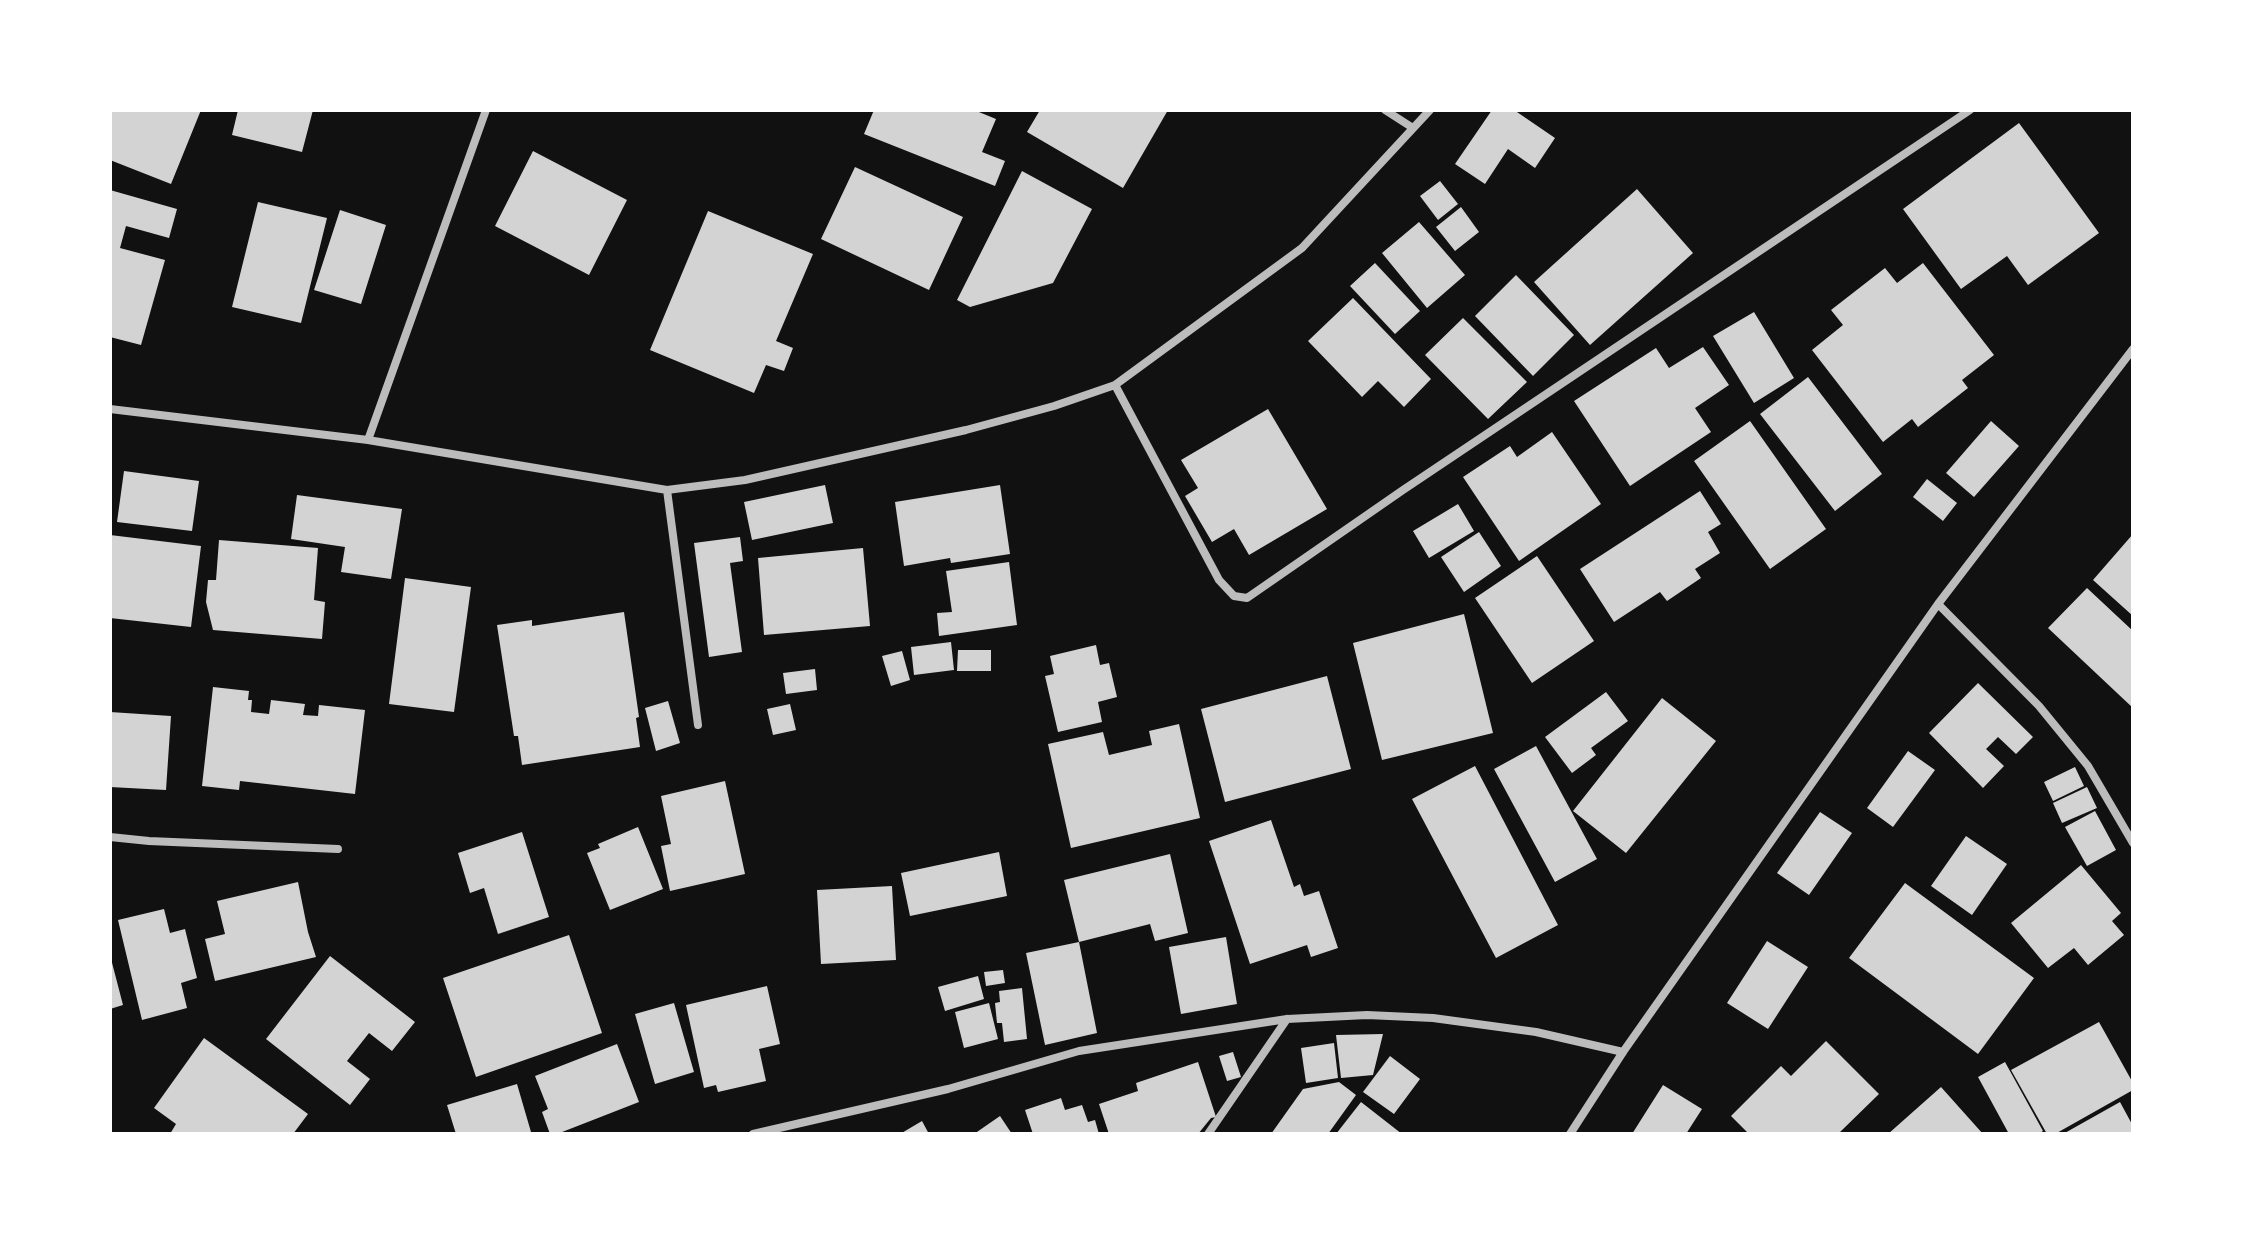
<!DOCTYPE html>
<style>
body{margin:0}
#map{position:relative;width:2243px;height:1244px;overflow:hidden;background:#111;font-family:"IBM Plex Serif",serif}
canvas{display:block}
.frame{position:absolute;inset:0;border:112px solid #fff;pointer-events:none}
</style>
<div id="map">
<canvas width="2243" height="1244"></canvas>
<div class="frame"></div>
</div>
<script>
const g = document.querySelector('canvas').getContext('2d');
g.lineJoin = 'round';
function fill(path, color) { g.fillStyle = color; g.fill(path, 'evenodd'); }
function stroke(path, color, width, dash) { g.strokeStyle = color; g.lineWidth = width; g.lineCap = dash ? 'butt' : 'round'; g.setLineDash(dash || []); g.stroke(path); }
fill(new Path2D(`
 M110,110H201L171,184L110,160Z
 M238,110H313L302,152L232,135Z
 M874,110H974L996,119L982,152L1005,161L995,186L864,134Z
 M1040,110H1168L1123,188L1027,132Z
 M1492,110H1514L1555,138L1535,168L1508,149L1485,184L1455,164Z
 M2019,123L2099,233L2028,285L2007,256L1961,289L1903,209Z
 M533,151L627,200L589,275L495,226Z
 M855,167L963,217L929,290L821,239Z
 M1022,171L1092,209L1053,283L970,307L957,300Z
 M1440,181L1458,204L1438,220L1420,196Z
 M1637,189L1693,253L1590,345L1534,282Z
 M110,190L177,209L169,238L126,226L120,248L165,260L141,345L110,337Z
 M258,202L327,218L301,323L232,307Z
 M1461,207L1479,232L1455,251L1436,227Z
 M340,210L386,225L361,304L314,290Z
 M708,211L813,254L776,341L793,348L784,371L766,365L754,393L650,350Z
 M1419,222L1465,275L1427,308L1382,253Z
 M1375,263L1420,311L1395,334L1350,286Z
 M1923,263L1994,355L1962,380L1968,388L1918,427L1912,419L1883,442L1812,350L1843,325L1831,310L1885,268L1897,283Z
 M1516,275L1574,335L1533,376L1475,316Z
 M1353,298L1431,379L1404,407L1378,381L1362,397L1308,341Z
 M1754,312L1794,378L1754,403L1713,336Z
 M1463,318L1527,382L1488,419L1425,355Z
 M1703,347L1729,385L1695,408L1711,432L1630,486L1574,401L1656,348L1669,368Z
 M1808,377L1882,474L1835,511L1760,414Z
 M1268,409L1327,509L1249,555L1234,529L1212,542L1185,496L1198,488L1181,460Z
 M1750,421L1826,529L1770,569L1694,461Z
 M1991,421L2019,446L1974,497L1946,473Z
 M1552,432L1601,504L1519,561L1463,477L1510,446L1517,457Z
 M124,471L199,481L192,531L117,522Z
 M1927,479L1957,503L1943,521L1913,497Z
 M825,485L833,523L752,540L744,502Z
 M1000,485L1010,554L951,563L950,558L904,566L895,502Z
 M1700,491L1721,524L1708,532L1720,553L1695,569L1701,578L1667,601L1660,592L1614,622L1580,569Z
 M297,495L402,509L391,579L341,572L345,547L291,539Z
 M1458,504L1474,531L1429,558L1413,531Z
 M1479,532L1501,566L1464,592L1441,557Z
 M2133,534V616L2093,580Z
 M110,535L201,546L191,627L110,618Z
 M740,537L743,561L730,563L742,652L709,657L694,543Z
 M219,540L318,548L314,600L325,602L322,639L213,630L206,602L208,580H216Z
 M863,548L870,626L764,635L758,558Z
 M1537,556L1594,641L1532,683L1475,598Z
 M1009,562L1017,625L939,636L937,613L952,612L946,571Z
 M405,578L471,587L454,712L389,704Z
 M2087,588L2133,631V708L2048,628Z
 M624,612L639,717L636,718L640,747L522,765L518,736H514L497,625L532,620V626Z
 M1464,614L1493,733L1382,760L1353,643Z
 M951,642L954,670L914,675L911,647Z
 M1096,645L1100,665L1109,663L1117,697L1098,702L1102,722L1058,732L1045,676L1054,674L1050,656Z
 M958,650H991V671H957Z
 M902,651L910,680L891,686L882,656Z
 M815,669L817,690L786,694L783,673Z
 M1327,676L1351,769L1225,802L1201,709Z
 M1978,683L2033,737L2016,754L1998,737L1986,749L2004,766L1983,788L1929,733Z
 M213,687L249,691L248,700H252L251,712L269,714L271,700L305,704L303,715L318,716L319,705L365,710L355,794L240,781L239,790L202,786Z
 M1606,692L1628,721L1591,748L1596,755L1572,773L1545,737Z
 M1662,698L1716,741L1626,853L1573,811Z
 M668,701L680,743L656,751L645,708Z
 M790,704L796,730L773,735L767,709Z
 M110,712L171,716L166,790L110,787Z
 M1179,724L1200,818L1071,848L1048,744L1103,732L1109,755L1152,745L1149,731Z
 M1536,746L1597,859L1555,882L1494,769Z
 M1908,751L1935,770L1893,827L1867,808Z
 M1475,766L1558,925L1496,958L1412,799Z
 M2075,767L2084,786L2053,801L2044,782Z
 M725,781L745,874L670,891L661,846L671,844L661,796Z
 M2087,787L2097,808L2062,823L2053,803Z
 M2095,811L2116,850L2087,866L2065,827Z
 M1820,812L1852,833L1809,895L1777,873Z
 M1271,820L1294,887L1300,884L1304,896L1319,891L1338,948L1311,957L1307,945L1250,964L1209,841Z
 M638,827L663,889L610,910L587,853L600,848L598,844Z
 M522,832L549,917L498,934L484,888L470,893L458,853Z
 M1966,836L2007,864L1972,915L1931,886Z
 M999,852L1007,896L910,916L901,873Z
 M1170,854L1188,933L1155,941L1150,924L1079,942L1064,880Z
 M2081,865L2121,913L2112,921L2124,935L2088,965L2074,948L2048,968L2011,923Z
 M298,882L308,932L316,957L215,981L205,939L225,934L217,901Z
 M1905,883L2034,978L1978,1054L1849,958Z
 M892,886L896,960L821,964L817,890Z
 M164,909L170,933L185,929L197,978L181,983L187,1008L142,1020L118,920Z
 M569,935L602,1033L476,1077L443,978Z
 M1226,937L1237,1004L1181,1014L1169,947Z
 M1767,941L1808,967L1768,1029L1727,1003Z
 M1079,942L1097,1033L1045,1045L1026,953Z
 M110,955L123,1005L110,1009Z
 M330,956L415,1022L392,1051L369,1033L347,1061L370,1079L350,1105L266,1039Z
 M1003,970L1005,983L986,986L984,972Z
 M978,976L984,999L945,1011L938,987Z
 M767,986L780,1044L759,1049L766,1081L718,1092L716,1085L704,1088L686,1005Z
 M1022,988L1027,1039L1004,1042L1002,1023H997L995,1003L1000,1002L999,991Z
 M674,1003L694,1072L655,1084L635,1014Z
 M989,1003L998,1039L964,1048L955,1012Z
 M2099,1022L2133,1083V1090L2055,1134H2047L2011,1070Z
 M1383,1034L1373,1075L1341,1078L1336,1035Z
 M204,1038L308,1114L293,1134H170L176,1124L154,1108Z
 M1826,1041L1879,1094L1838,1134H1749L1731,1116L1781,1066L1791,1076Z
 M1334,1043L1338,1078L1306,1083L1301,1048Z
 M617,1044L639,1102L557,1134H550L542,1112L548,1109L535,1076Z
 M1233,1052L1241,1077L1227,1081L1219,1056Z
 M1390,1056L1420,1079L1394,1114L1363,1092Z
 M1198,1062L1216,1117L1211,1118L1198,1134H1109L1099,1104L1138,1091L1136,1083Z
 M2005,1062L2043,1131L2038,1134H2009L1978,1077Z
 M1339,1082L1356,1095L1328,1134H1271L1303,1089Z
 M517,1084L531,1132L456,1134L447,1105Z
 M1663,1085L1702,1109L1686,1134H1632Z
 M1941,1087L1983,1134H1888Z
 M1061,1098L1065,1110L1082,1105L1088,1122L1095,1120L1099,1134H1033L1025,1110Z
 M1361,1102L1402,1134H1336Z
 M2120,1102L2133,1126V1134H2063Z
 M1000,1116L1012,1134H974Z
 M922,1121L929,1134H900Z`), '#d3d3d3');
stroke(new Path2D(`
 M1385,110L1413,128
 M1115,385L1219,580L1234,596L1247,598L1403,490L1970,110
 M110,409L368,440L667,490L745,480L966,430L1054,406L1115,385L1302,248L1430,110
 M368,440L486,110
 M667,490L698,725
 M1938,604L2039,706L2088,766L2133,843
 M110,837L149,841L338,849
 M753,1134L948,1089L1079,1051L1287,1019L1367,1015L1433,1018L1536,1032L1623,1052
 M1208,1134L1287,1019
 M1570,1134L1623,1052L1938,604L2133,349`), '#bcbcbc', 8);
</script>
